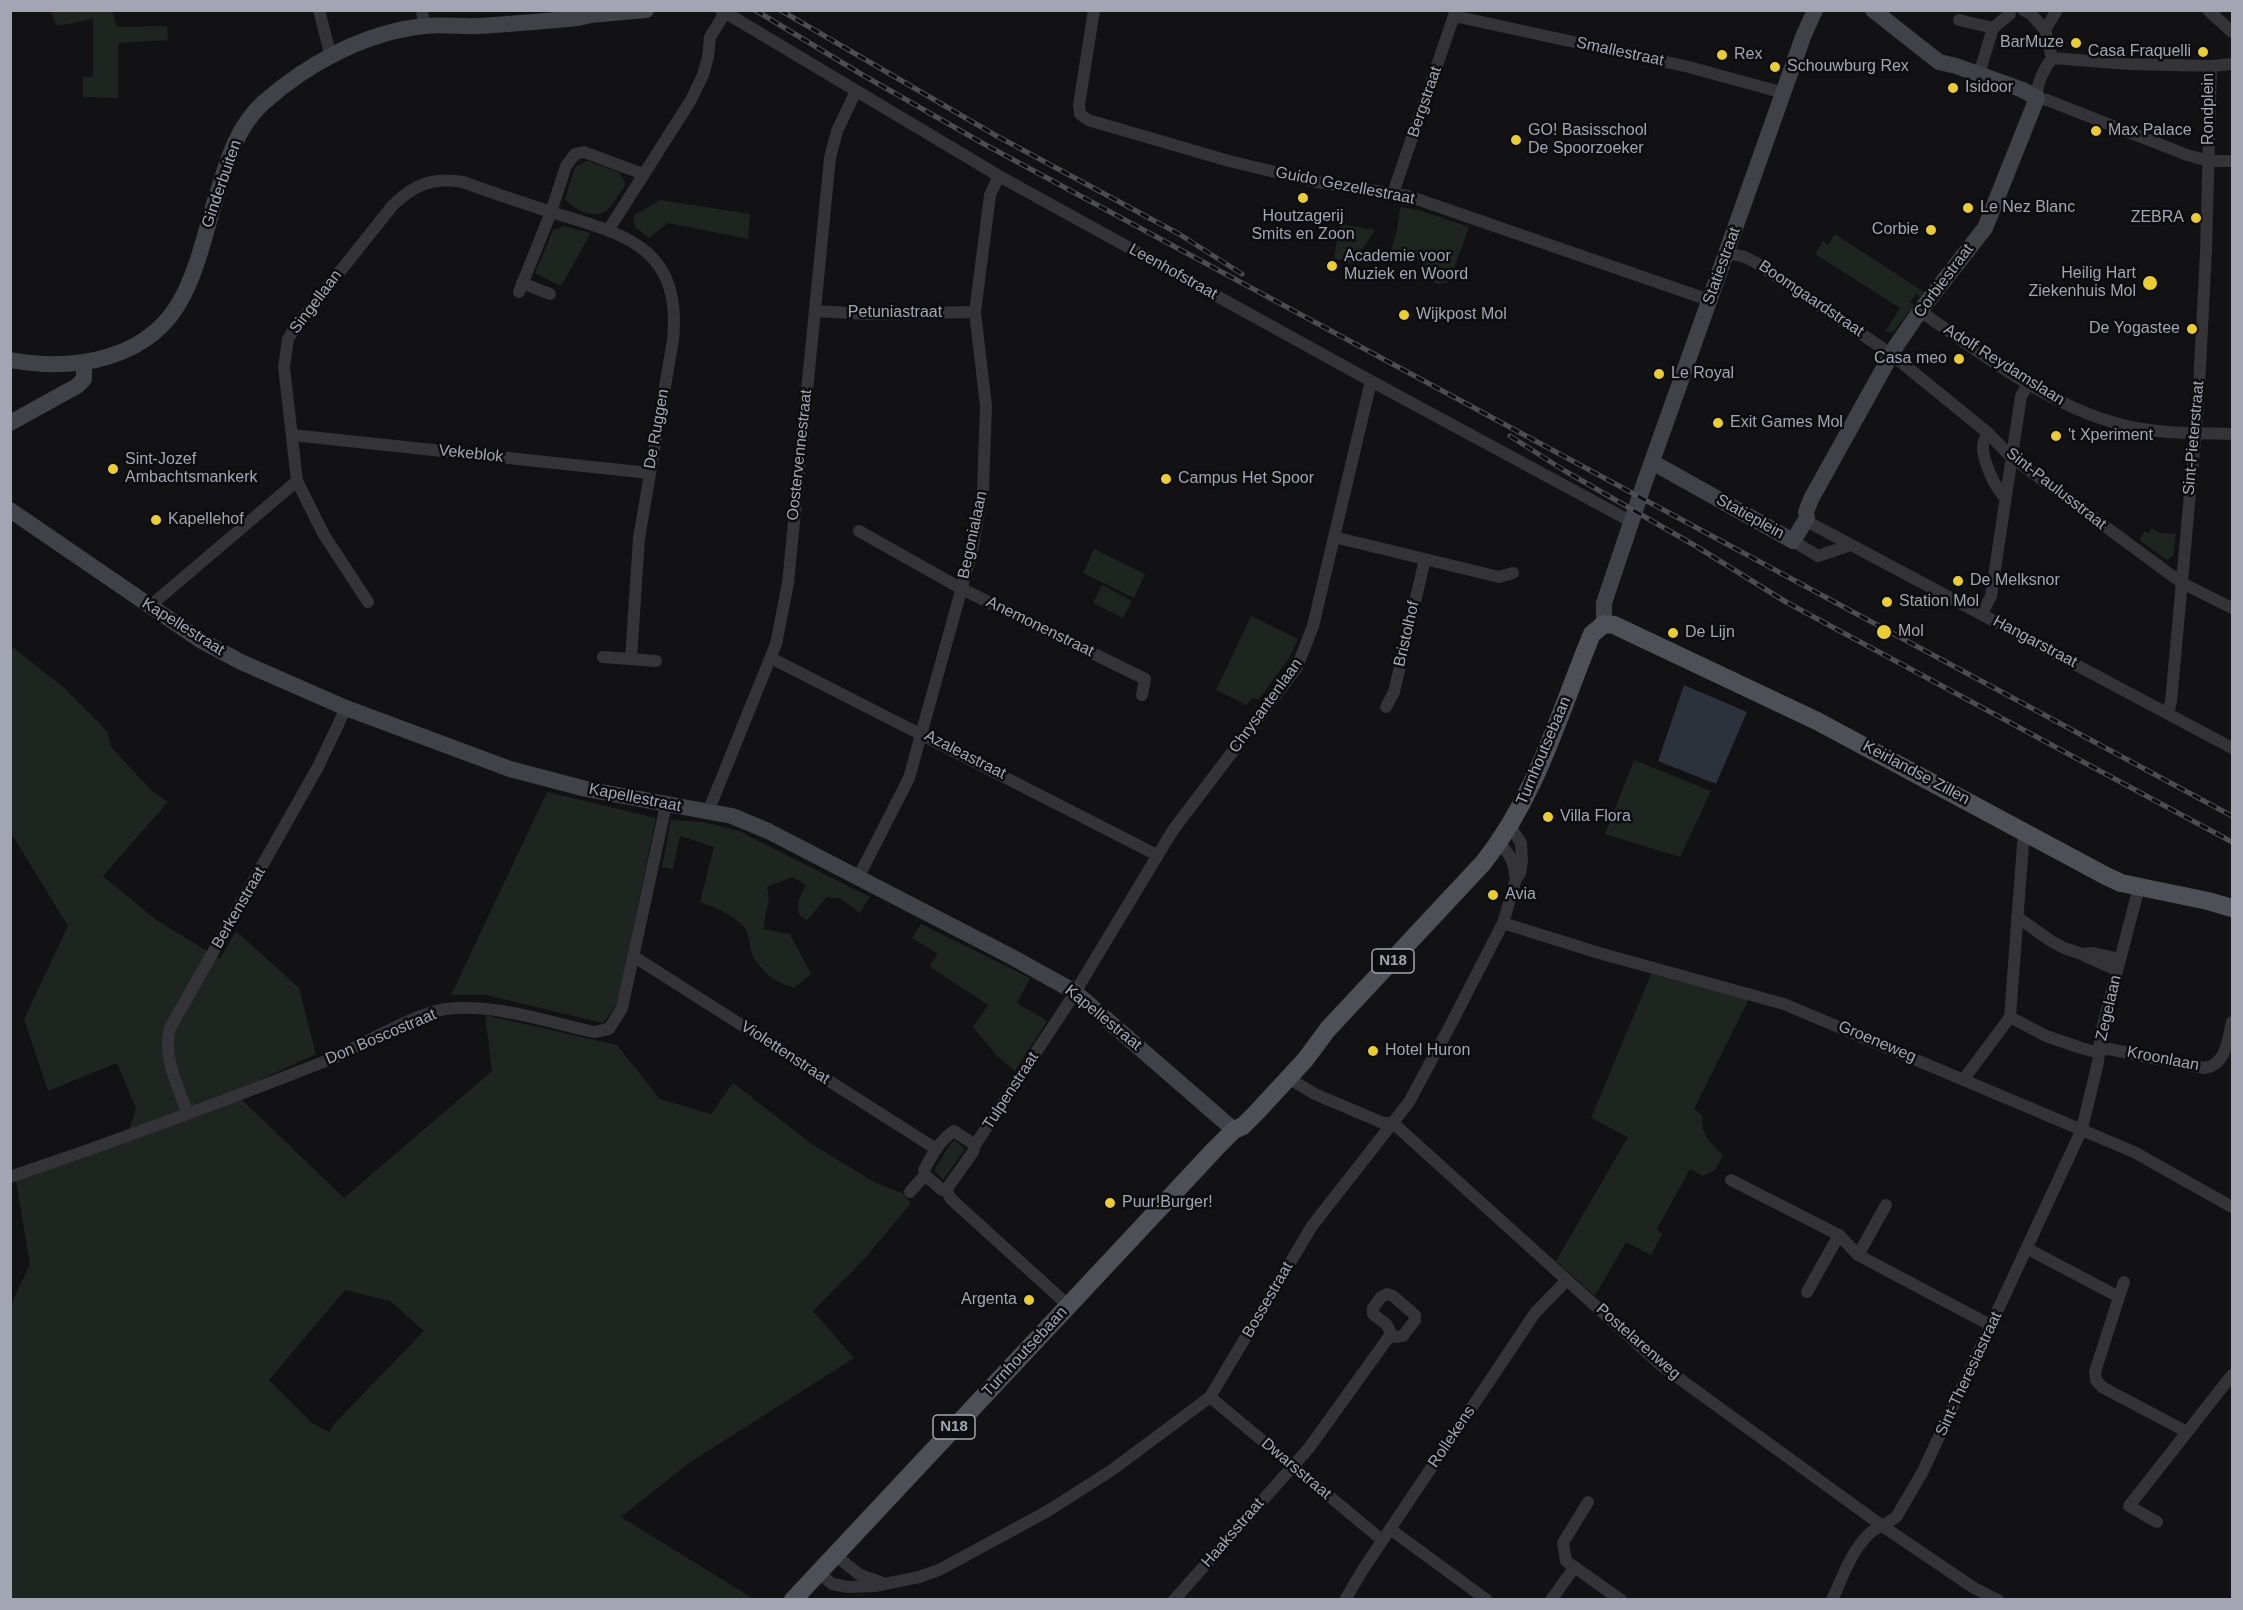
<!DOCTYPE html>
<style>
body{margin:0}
#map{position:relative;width:2243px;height:1610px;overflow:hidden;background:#121113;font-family:Arial,sans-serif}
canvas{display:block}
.frame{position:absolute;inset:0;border:12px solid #a3a5b3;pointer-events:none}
</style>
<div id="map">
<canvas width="2243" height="1610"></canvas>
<div class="frame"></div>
</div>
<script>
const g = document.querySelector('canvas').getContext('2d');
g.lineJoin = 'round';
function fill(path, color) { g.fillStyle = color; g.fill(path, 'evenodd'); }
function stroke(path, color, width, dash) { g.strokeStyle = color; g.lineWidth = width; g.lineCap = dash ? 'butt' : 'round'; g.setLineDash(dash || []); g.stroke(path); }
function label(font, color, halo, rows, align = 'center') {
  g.font = font + ' Arial,sans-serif'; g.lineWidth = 5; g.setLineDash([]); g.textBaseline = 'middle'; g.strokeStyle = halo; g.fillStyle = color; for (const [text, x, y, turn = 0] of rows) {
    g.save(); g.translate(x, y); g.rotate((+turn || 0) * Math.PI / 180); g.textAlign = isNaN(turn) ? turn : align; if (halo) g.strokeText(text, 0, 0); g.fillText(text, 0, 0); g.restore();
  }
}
fill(new Path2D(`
 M51,11H112L117,27L167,26L168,40L118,43V98L83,97V77H93V19L57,26Z
 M587,161L619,172L626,184C620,192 615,202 608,209C596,221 574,210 565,199L575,167Z
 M660,200L750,214L748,239L668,223L649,238L635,227L633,216Z
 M1400,207L1419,210L1469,227L1449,282L1438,284L1424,276L1423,261L1394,250L1391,257L1389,255L1397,231Z
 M1340,224L1375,230L1353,264L1334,258Z
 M564,226L591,233L561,286L535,273L553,230Z
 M1835,234L1924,292L1920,297L1916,294L1910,302L1914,305L1893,332H1885L1900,308L1815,254L1823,241L1828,245Z
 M2152,528L2160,533L2176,534L2173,556L2167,560L2139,540L2145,531L2148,533Z
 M1094,549L1145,574L1134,598L1083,573Z
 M1102,585L1132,601L1123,618L1093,603Z
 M1251,616L1298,639L1288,660L1259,699L1252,698L1247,705L1216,690Z
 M11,646L63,687L107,731L111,747L152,791L168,802L103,876L155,919L220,959L236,931L299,988L316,1054L234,1092L344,1198L492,1071L485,1015L617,1045L660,1099L711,1114L733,1083L812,1144L874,1182L902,1193L911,1203L867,1256L813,1311L854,1358L689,1463L621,1517L754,1599H11V1305L30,1264L16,1181L129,1130L136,1108L117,1063L48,1091L24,1019L68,926L11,833ZM345,1290L390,1301L424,1331L335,1423L329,1432L312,1423L269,1380Z
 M1634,760L1711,791L1680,857L1605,834Z
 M547,792L656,818L617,1004L603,1023L486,995H451Z
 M671,820L704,822L739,831L870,897L860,913L841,899L827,897L807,920L799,915L798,901L806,885L792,877L767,887L769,898L763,929L790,934L811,974L794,988C776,983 760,971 752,954C749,945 750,934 744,927C732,914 716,908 700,902L714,847L680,836L673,869L662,867Z
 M921,924L1030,978L1017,1003L1047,1021L1015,1071L997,1056L973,1027L988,1005L929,966L938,954L912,938Z
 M1651,974L1749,999L1694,1109L1703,1116C1699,1134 1712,1143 1723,1156L1715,1170L1703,1176L1690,1169L1657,1229L1662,1234L1651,1255L1626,1242L1595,1296L1556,1261L1628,1137L1591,1118Z
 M956,1141L965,1149L943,1180L934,1170L951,1143Z`), '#1e2520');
fill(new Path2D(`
 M1684,685L1747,712L1716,784L1658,761Z`), '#2b323b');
stroke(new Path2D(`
 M319,10L331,57
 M422,10L424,26
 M721,10L999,176L1371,381L1632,522
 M1094,10L1079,105L1080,114L1088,120L1229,161L1317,182L1408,196L1709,300
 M2023,10L2031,14L2045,30
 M2057,10L2045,30L2052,58C2043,71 2037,82 2037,98L2047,100L2187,155L2209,161H2232
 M2208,10L2232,32
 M1454,16L1689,67L1784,93
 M1959,20L1993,28L2010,14
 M2052,58L2129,64L2211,66L2232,64
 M1979,74L1993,28
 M1393,193L1456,10
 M609,229L691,100L703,75L708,57L710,37L725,13
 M1727,253L1745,257L1755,262L1891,354L1988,433L2011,457L2182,583L2232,608
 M522,283L550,294
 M519,292L551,212L566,166L575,154L584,152L643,174
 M815,311L868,314L975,312
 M1920,311C1981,354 2050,407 2123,425C2158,434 2196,433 2232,434
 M1988,433C1986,437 1983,442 1983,446C1982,459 1996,491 2006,498
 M292,435L649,473
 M1807,518L1812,524L2232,748
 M859,531L962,589L1145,679L1142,695
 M1334,537L1499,577L1513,573
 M1793,541L1818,556L1851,545
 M368,602L324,535L297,481L284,367L288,339L294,329L393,205C415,184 433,177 463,182C493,193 523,203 554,213C627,235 682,248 673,340L639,538L631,659
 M150,606L297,481
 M1982,614L1991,596L2021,396L2029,383
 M603,657L656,661
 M771,658L1157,855
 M1386,707L1394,692L1425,559
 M2168,713L2171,702L2198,406L2206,251L2211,66
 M708,812L776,644L788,583L830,158L837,131L856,91
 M1499,843C1509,853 1514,861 1515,875
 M858,878L909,778L972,551L983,490L986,406L975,312L990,195L999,176
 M2017,917L2051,941L2064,948L2082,954L2093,953L2120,959
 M1503,923L1599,953L1784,1004L2134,1152L2232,1207
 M633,956L936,1149
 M2085,956L2117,970
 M2010,1017L2046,1036L2081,1048L2092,1051L2109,1049L2204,1068C2226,1066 2228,1039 2232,1022
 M1288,1078L1315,1094L1383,1123H1393L1662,1366L1881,1525L1974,1588L1998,1600
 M1964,1079L2010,1017L2024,831
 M187,1112C178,1085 162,1057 170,1028L318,767L346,708
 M925,1175L942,1190H946L951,1199L1069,1306
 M925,1175L924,1170C932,1155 940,1140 954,1131L975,1145
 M10,1177C116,1141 222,1102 326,1061C361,1047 411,1014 446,1009C494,1003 548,1022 594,1032L609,1029L622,1008L666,805
 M1731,1180L1839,1235L1858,1255L1992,1326
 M946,1190L973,1152L975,1145L1071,999L1173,830L1297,667L1313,626L1371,381
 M910,1192L925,1175
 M2028,1249L2119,1297L2095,1372L2096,1380L2102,1387L2187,1432
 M1858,1255L1886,1205
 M1807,1292L1839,1235
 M2119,1297L2124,1282
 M1210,1397L1382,1540
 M1588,1502L1563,1543L1566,1561L1621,1600
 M2157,1522L2129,1506L2232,1375
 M1390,1529L1487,1600
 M835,1555L860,1575L880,1582
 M818,1572L832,1584L848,1587L875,1586L919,1577L939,1570L1046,1512L1112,1470L1210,1397L1312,1226L1409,1102L1451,1024L1503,923L1516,879L1520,873L1522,861L1521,843L1510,826
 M1174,1600L1309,1448L1391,1334L1387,1325L1373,1314V1308L1381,1297L1387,1294L1393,1296L1415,1315V1320L1403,1336L1394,1337L1391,1334
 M1345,1600L1362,1571L1521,1334L1535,1313L1567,1280
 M1551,1600L1574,1568
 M1832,1600C1843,1576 1851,1551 1870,1533C1878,1526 1890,1523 1897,1516L1923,1471L2082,1129L2098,1062L2101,1033L2139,887`), '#333338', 12);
stroke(new Path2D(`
 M10,360C75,372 152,360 184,294C200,262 207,225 218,191C228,159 237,127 263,103C307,64 365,32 425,26C443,24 461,27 479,26C512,24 545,21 578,18L590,15L646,10
 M10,423L77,386L84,379V363
 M1652,462L1793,541L1807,518L1806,512L1811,499L1896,346L1920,311L1985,228L2037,98L2023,90L1956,66L1939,62L1873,10
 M10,510L200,640L241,662L346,708L510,769L586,789L732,816L768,831L1012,957L1075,992L1234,1130
 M1604,624V603L1644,484L1803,37L1815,10`), '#414148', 16);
stroke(new Path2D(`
 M793,1600L1216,1148L1234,1130L1243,1126L1255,1114L1305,1060L1328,1029L1484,862C1538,793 1559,713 1592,634L1604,624L1614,625L1817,721L2106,876L2121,883L2208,901L2232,908`), '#4f4f57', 18);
const rail = new Path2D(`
 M755,10L861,74L984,144L2232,816
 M780,10L995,135L1179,234L1242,274
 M1510,436L1565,471L1694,545L1786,602L2232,842`);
stroke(rail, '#4c4c53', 5);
stroke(rail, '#0d0c0e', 3, [9]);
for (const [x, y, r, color] of [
 [2076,43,6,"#eacd33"],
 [2203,52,6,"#eacd33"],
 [1722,55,6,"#eacd33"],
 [1775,67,6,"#eacd33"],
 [1953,88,6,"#eacd33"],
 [2096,131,6,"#eacd33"],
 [1516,140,6,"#eacd33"],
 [1303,198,6,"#eacd33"],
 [1968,208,6,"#eacd33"],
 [2196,218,6,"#eacd33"],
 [1931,230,6,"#eacd33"],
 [1332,266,6,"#eacd33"],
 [2150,283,8,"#eacd33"],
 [1404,315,6,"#eacd33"],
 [2192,329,6,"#eacd33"],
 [1959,359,6,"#eacd33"],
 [1659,374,6,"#eacd33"],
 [1718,423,6,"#eacd33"],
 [2056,436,6,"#eacd33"],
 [113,469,6,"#eacd33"],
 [1166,479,6,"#eacd33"],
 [156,520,6,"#eacd33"],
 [1958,581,6,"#eacd33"],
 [1887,602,6,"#eacd33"],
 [1884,632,8,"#eacd33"],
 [1673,633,6,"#eacd33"],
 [1548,817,6,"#eacd33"],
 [1493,895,6,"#eacd33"],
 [1373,1051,6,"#eacd33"],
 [1110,1203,6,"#eacd33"],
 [1029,1300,6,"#eacd33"]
]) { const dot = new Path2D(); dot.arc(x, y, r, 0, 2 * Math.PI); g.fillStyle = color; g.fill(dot); stroke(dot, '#0d0c0e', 2); }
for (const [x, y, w] of [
 [1393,961,42],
 [954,1427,42]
]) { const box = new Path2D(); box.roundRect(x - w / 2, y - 12, w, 24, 4.5); g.fillStyle = '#0d0c0e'; g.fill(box); stroke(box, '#a3a5b3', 1.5); }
label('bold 15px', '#a3a5b3', null, [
 ["N18",1393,961],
 ["N18",954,1427]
]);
label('16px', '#a3a5b3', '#0d0c0e', [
 ["BarMuze",2064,43,"right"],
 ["Casa Fraquelli",2191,52,"right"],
 ["Rex",1734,55],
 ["Schouwburg Rex",1787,67],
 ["Isidoor",1965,88],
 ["GO! Basisschool",1528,131],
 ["De Spoorzoeker",1528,149],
 ["Max Palace",2108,131],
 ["Le Nez Blanc",1980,208],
 ["Houtzagerij",1303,217,"center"],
 ["Smits en Zoon",1303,235,"center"],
 ["ZEBRA",2184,218,"right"],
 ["Corbie",1919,230,"right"],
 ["Academie voor",1344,257],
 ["Muziek en Woord",1344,275],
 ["Heilig Hart",2136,274,"right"],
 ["Ziekenhuis Mol",2136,292,"right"],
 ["Wijkpost Mol",1416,315],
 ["De Yogastee",2180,329,"right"],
 ["Casa meo",1947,359,"right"],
 ["Le Royal",1671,374],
 ["Exit Games Mol",1730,423],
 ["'t Xperiment",2068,436],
 ["Sint-Jozef",125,460],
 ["Ambachtsmankerk",125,478],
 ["Campus Het Spoor",1178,479],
 ["Kapellehof",168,520],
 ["De Melksnor",1970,581],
 ["Station Mol",1899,602],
 ["Mol",1898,632],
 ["De Lijn",1685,633],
 ["Villa Flora",1560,817],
 ["Avia",1505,895],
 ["Hotel Huron",1385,1051],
 ["Puur!Burger!",1122,1203],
 ["Argenta",1017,1300,"right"]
], 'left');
label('16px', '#a3a5b3', '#0d0c0e', [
 ["Smallestraat",1620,52,12],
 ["Bergstraat",1425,102,-71],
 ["Rondplein",2209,109,-90],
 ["Ginderbuiten",222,184,-71],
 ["Guido Gezellestraat",1345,186,11],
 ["Statiestraat",1722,266,-70],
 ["Leenhofstraat",1173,272,29],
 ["Corbiestraat",1944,281,-53],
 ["Boomgaardstraat",1811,299,34],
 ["Singellaan",316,302,-53],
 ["Petuniastraat",895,313],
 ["Adolf Reydamslaan",2004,365,32],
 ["De Ruggen",657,429,-80],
 ["Sint-Pieterstraat",2194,438,-85],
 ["Vekeblok",471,454,6],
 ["Oostervennestraat",800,455,-84],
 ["Sint-Paulusstraat",2056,489,38],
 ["Statieplein",1750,517,29],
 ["Begonialaan",973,535,-78],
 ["Kapellestraat",183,627,32],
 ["Anemonenstraat",1040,627,26],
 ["Bristolhof",1407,634,-77],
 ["Hangarstraat",2035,642,28],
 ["Chrysantenlaan",1266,706,-54],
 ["Turnhoutsebaan",1544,751,-67],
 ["Azaleastraat",965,755,27],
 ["Keirlandse Zillen",1916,773,28],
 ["Kapellestraat",635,798,11],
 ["Berkenstraat",239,908,-60],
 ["Zegelaan",2109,1008,-77],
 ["Kapellestraat",1103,1018,39],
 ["Don Boscostraat",381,1037,-23],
 ["Groeneweg",1877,1042,23],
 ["Violettenstraat",785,1053,33],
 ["Kroonlaan",2163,1059,11],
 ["Tulpenstraat",1011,1091,-57],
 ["Bossestraat",1268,1300,-60],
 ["Postelarenweg",1638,1342,41],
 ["Turnhoutsebaan",1025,1352,-47],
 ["Sint-Theresiastraat",1969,1374,-65],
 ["Rollekens",1452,1437,-56],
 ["Dwarsstraat",1296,1469,40],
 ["Haaksstraat",1233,1533,-49]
]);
</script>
